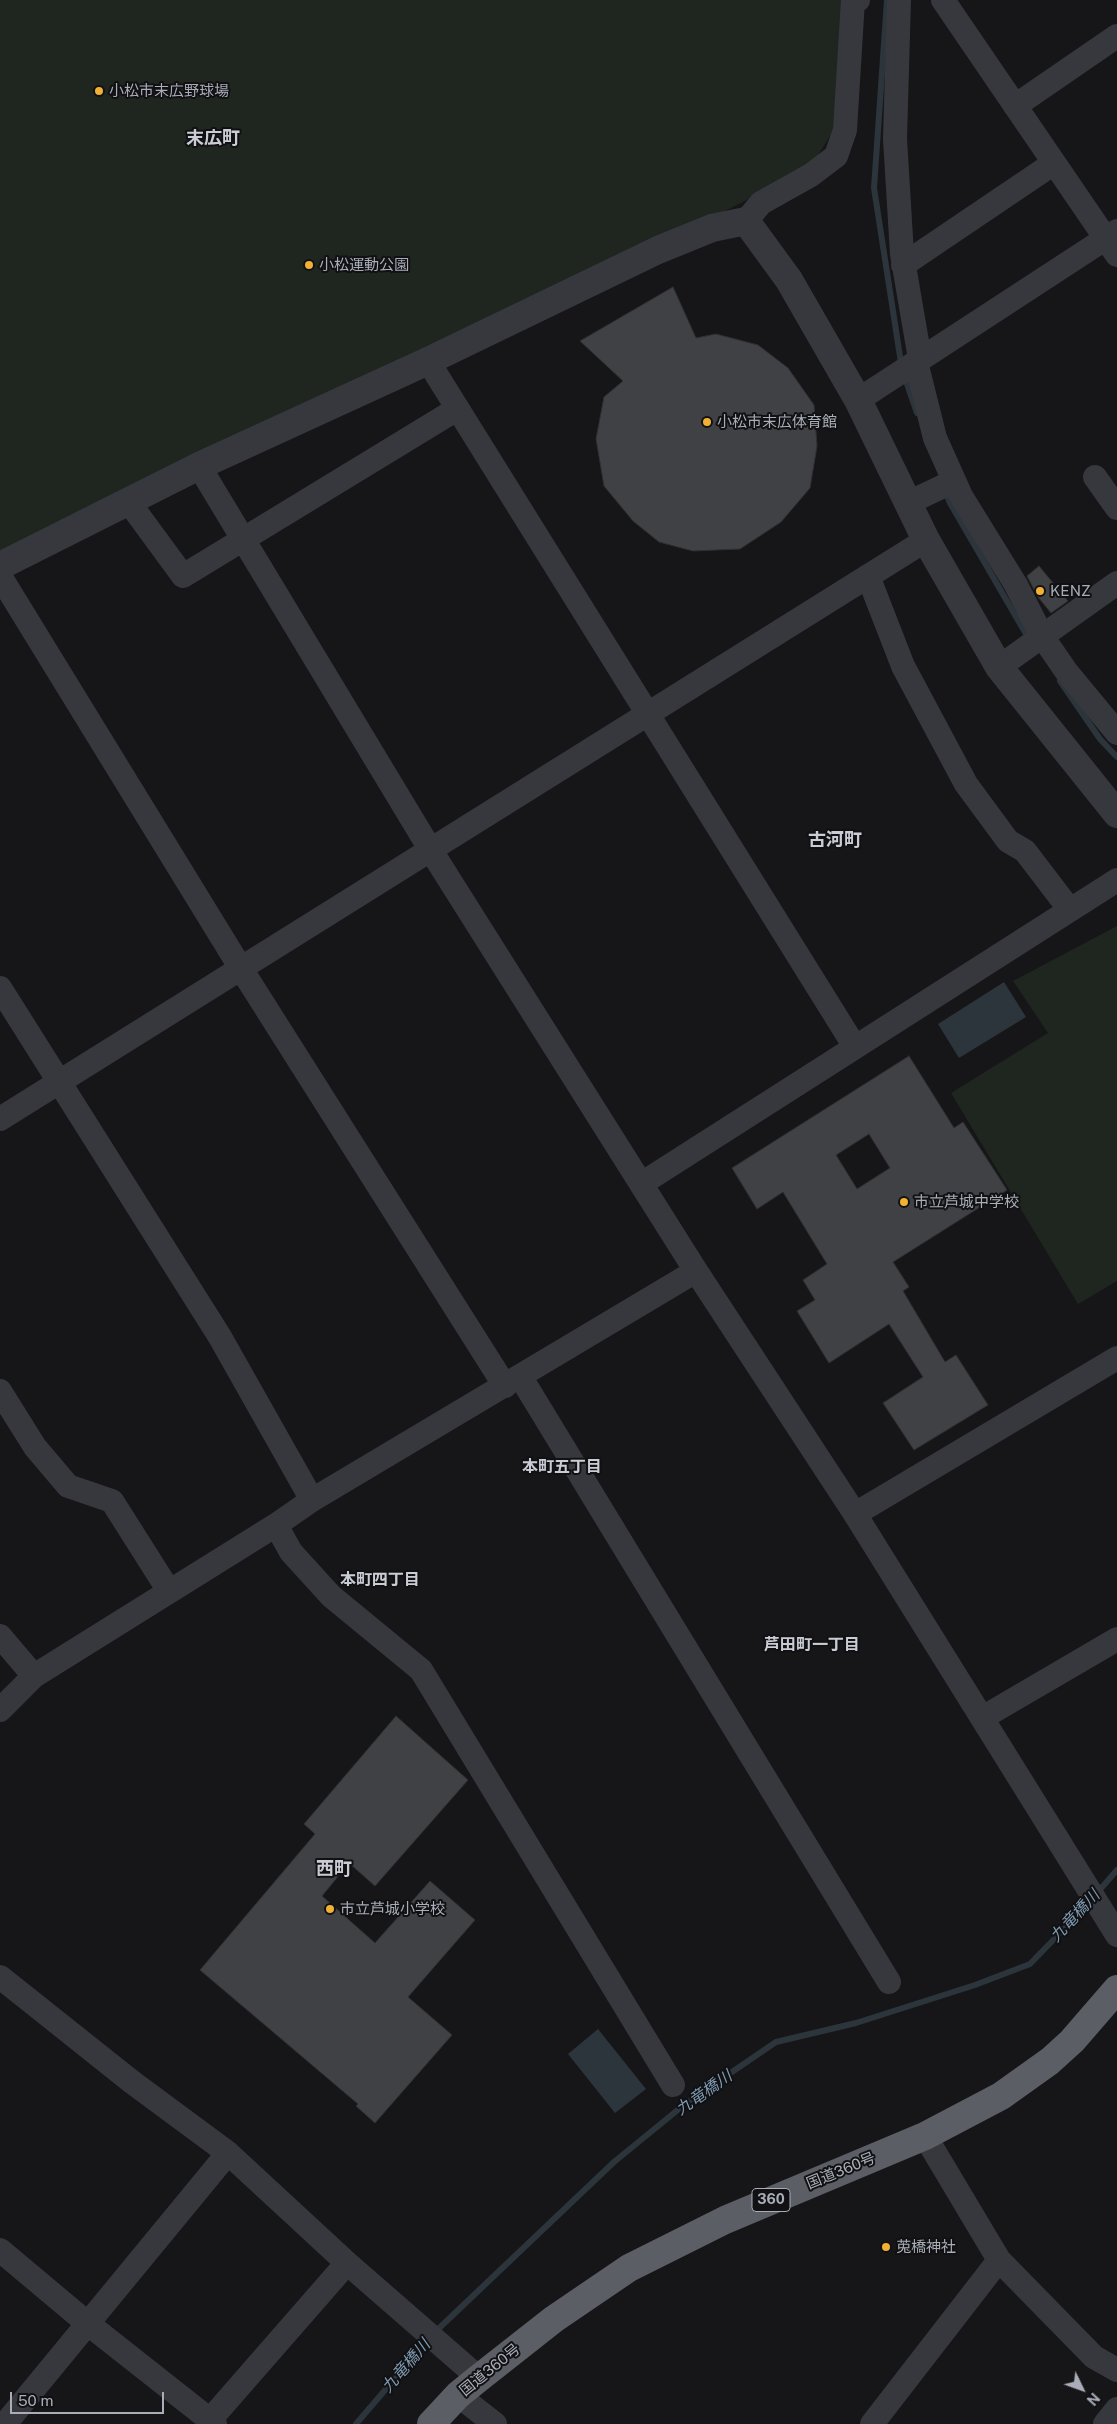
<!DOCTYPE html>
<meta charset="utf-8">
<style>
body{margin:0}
#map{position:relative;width:1117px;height:2424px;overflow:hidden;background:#161618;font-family:"Public Sans",sans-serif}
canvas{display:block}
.north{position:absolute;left:1057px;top:2364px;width:50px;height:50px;-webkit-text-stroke:4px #111113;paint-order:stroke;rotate:132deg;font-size:14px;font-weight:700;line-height:20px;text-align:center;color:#a8adb8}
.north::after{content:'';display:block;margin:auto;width:18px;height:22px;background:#a8adb8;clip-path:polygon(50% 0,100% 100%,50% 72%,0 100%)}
.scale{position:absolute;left:10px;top:2392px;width:154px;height:22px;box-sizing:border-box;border:2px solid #a8adb8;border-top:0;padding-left:6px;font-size:15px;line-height:18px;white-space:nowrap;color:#a8adb8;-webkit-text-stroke:4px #111113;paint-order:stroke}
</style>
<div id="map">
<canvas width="1117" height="2424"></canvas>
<div class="north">N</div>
<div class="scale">50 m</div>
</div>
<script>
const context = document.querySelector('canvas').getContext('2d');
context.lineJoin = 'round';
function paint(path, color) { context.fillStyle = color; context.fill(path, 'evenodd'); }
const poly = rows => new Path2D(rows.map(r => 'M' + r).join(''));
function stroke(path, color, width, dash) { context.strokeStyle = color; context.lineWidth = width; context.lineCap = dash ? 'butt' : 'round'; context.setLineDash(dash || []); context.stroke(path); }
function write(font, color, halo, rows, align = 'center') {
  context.font = font + ' "Public Sans","Noto Sans JP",sans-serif'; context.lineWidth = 4; context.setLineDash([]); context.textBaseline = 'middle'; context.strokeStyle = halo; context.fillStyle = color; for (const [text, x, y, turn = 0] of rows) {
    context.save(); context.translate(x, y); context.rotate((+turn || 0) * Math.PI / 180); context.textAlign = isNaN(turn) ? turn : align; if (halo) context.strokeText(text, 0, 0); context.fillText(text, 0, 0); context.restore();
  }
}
const green = poly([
 [0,0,843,0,835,128,810,168,428,361,0,566],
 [1117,926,1117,1281,1078,1304,951,1093,1048,1033,1013,981]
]);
const water = poly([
 [1004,982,1026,1017,959,1058,938,1024],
 [598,2029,646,2089,615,2113,568,2054]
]);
const stream = poly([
 [887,0,874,188,901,363],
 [906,381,917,413],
 [945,491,950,503,1026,634],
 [1060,681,1100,739,1117,757],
 [1097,1893,1117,1870],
 [435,2332,614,2162,685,2104,776,2042,856,2023,975,1985,1030,1964,1091,1901],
 [356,2424,428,2340]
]);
const building = poly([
 [673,287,696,338,716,334,758,345,788,368,814,405,817,446,810,488,781,522,740,549,693,551,659,542,633,521,604,486,596,439,604,397,623,381,580,341,673,287],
 [1039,566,1068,601,1051,613,1038,597,1027,576,1039,566],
 [909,1056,954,1128,963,1122,1007,1190,893,1262,909,1287,903,1291,945,1362,956,1355,988,1405,914,1450,883,1403,923,1377,889,1324,829,1363,797,1311,815,1300,803,1280,827,1264,783,1192,757,1209,732,1168,909,1056],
 [869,1134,890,1168,857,1189,836,1155,869,1134],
 [396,1716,468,1780,375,1886,349,1863,322,1896,375,1943,430,1881,475,1920,408,1997,452,2035,375,2123,356,2106,358,2104,200,1970,315,1834,304,1824,396,1716]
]);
const minor = poly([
 [899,0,895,139,902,254,920,359],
 [943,0,1117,255],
 [1015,106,1117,36],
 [746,221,761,203,811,175,836,156,845,130,853,0,858,0],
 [903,265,1054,163],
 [428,361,855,1047],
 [916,362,935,438,961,496,1016,585,1042,636,1066,671,1117,733],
 [858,400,1117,231],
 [199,466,430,849,696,1271,855,1514,1117,1935],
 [1095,477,1117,508],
 [128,501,183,576,457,409],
 [908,503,954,481],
 [0,576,240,967,505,1386],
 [868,576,903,666,966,784,1008,841,1025,851,1070,910],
 [999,667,1117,583],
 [0,988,220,1337,312,1500],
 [0,1119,926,540],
 [641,1184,1117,880],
 [520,1376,889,1982],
 [0,1391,35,1447,68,1486,112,1501,169,1591],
 [855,1514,1117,1358],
 [276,1525,291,1552,331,1596,421,1670,673,2085],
 [0,1636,34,1676],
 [0,1710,34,1676,276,1525,312,1500,696,1271],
 [982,1718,1117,1639],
 [0,1977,132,2082,228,2153,347,2263,479,2378],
 [925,2136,999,2260,1094,2357,1117,2370],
 [0,2250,87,2323,215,2424],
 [458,2395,495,2424],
 [210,2420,347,2263],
 [5,2424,228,2153],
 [872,2424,999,2260],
 [1105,2424,1117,2409]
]);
const tertiary = poly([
 [0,566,199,466,428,361,658,250,712,228,746,221,789,280,858,400,926,540,999,667,1117,814]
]);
const trunk = poly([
 [431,2424,458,2395,479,2378,554,2319,629,2268,725,2220,925,2136,1001,2096,1050,2061,1072,2041,1117,1989]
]);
const markers = [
 [99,91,5,"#f2b134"],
 [309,265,5,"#f2b134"],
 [707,422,5,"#f2b134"],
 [1040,591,5,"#f2b134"],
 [904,1202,5,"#f2b134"],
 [330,1909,5,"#f2b134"],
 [886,2247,5,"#f2b134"]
];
const shields = [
 [771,2200,38]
];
const shieldNames = [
 ["360",771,2200]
];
const poiNames = [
 ["小松市末広野球場",109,91],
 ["小松運動公園",319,265],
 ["小松市末広体育館",717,422],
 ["KENZ",1050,591],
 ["市立芦城中学校",914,1202],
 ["市立芦城小学校",340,1909],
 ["莵橋神社",896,2247]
];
const streetNames = [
 ["国道360号",841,2171,-22],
 ["国道360号",490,2370,-39]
];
const neighbourhoodNames = [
 ["本町五丁目",562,1467],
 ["本町四丁目",380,1580],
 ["芦田町一丁目",812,1645]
];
const waterNames = [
 ["九竜橋川",1075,1916,-47],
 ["九竜橋川",704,2093,-35],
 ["九竜橋川",406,2366,-49]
];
const quarterNames = [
 ["末広町",213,138],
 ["古河町",835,840],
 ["西町",334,1869]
];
paint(green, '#1e261f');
paint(water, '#2c353c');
stroke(stream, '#2c353c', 6);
paint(building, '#404145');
stroke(building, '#303034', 1);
stroke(minor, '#37383d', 24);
stroke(tertiary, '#37383d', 28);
stroke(trunk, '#5b5e65', 28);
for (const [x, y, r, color] of markers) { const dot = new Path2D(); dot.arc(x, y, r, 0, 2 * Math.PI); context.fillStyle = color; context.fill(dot); stroke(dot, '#111113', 2); }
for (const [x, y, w] of shields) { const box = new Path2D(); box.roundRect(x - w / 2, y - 11.5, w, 23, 4); context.fillStyle = '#111113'; context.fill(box); stroke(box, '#a8adb8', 1); }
write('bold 14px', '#a8adb8', null, shieldNames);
write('15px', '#a8adb8', '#111113', poiNames, 'left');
write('15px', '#a8adb8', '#111113', streetNames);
write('bold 16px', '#c9ccd4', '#111113', neighbourhoodNames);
write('italic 16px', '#7f9bb3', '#111113', waterNames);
write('bold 18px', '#c9ccd4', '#111113', quarterNames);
</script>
